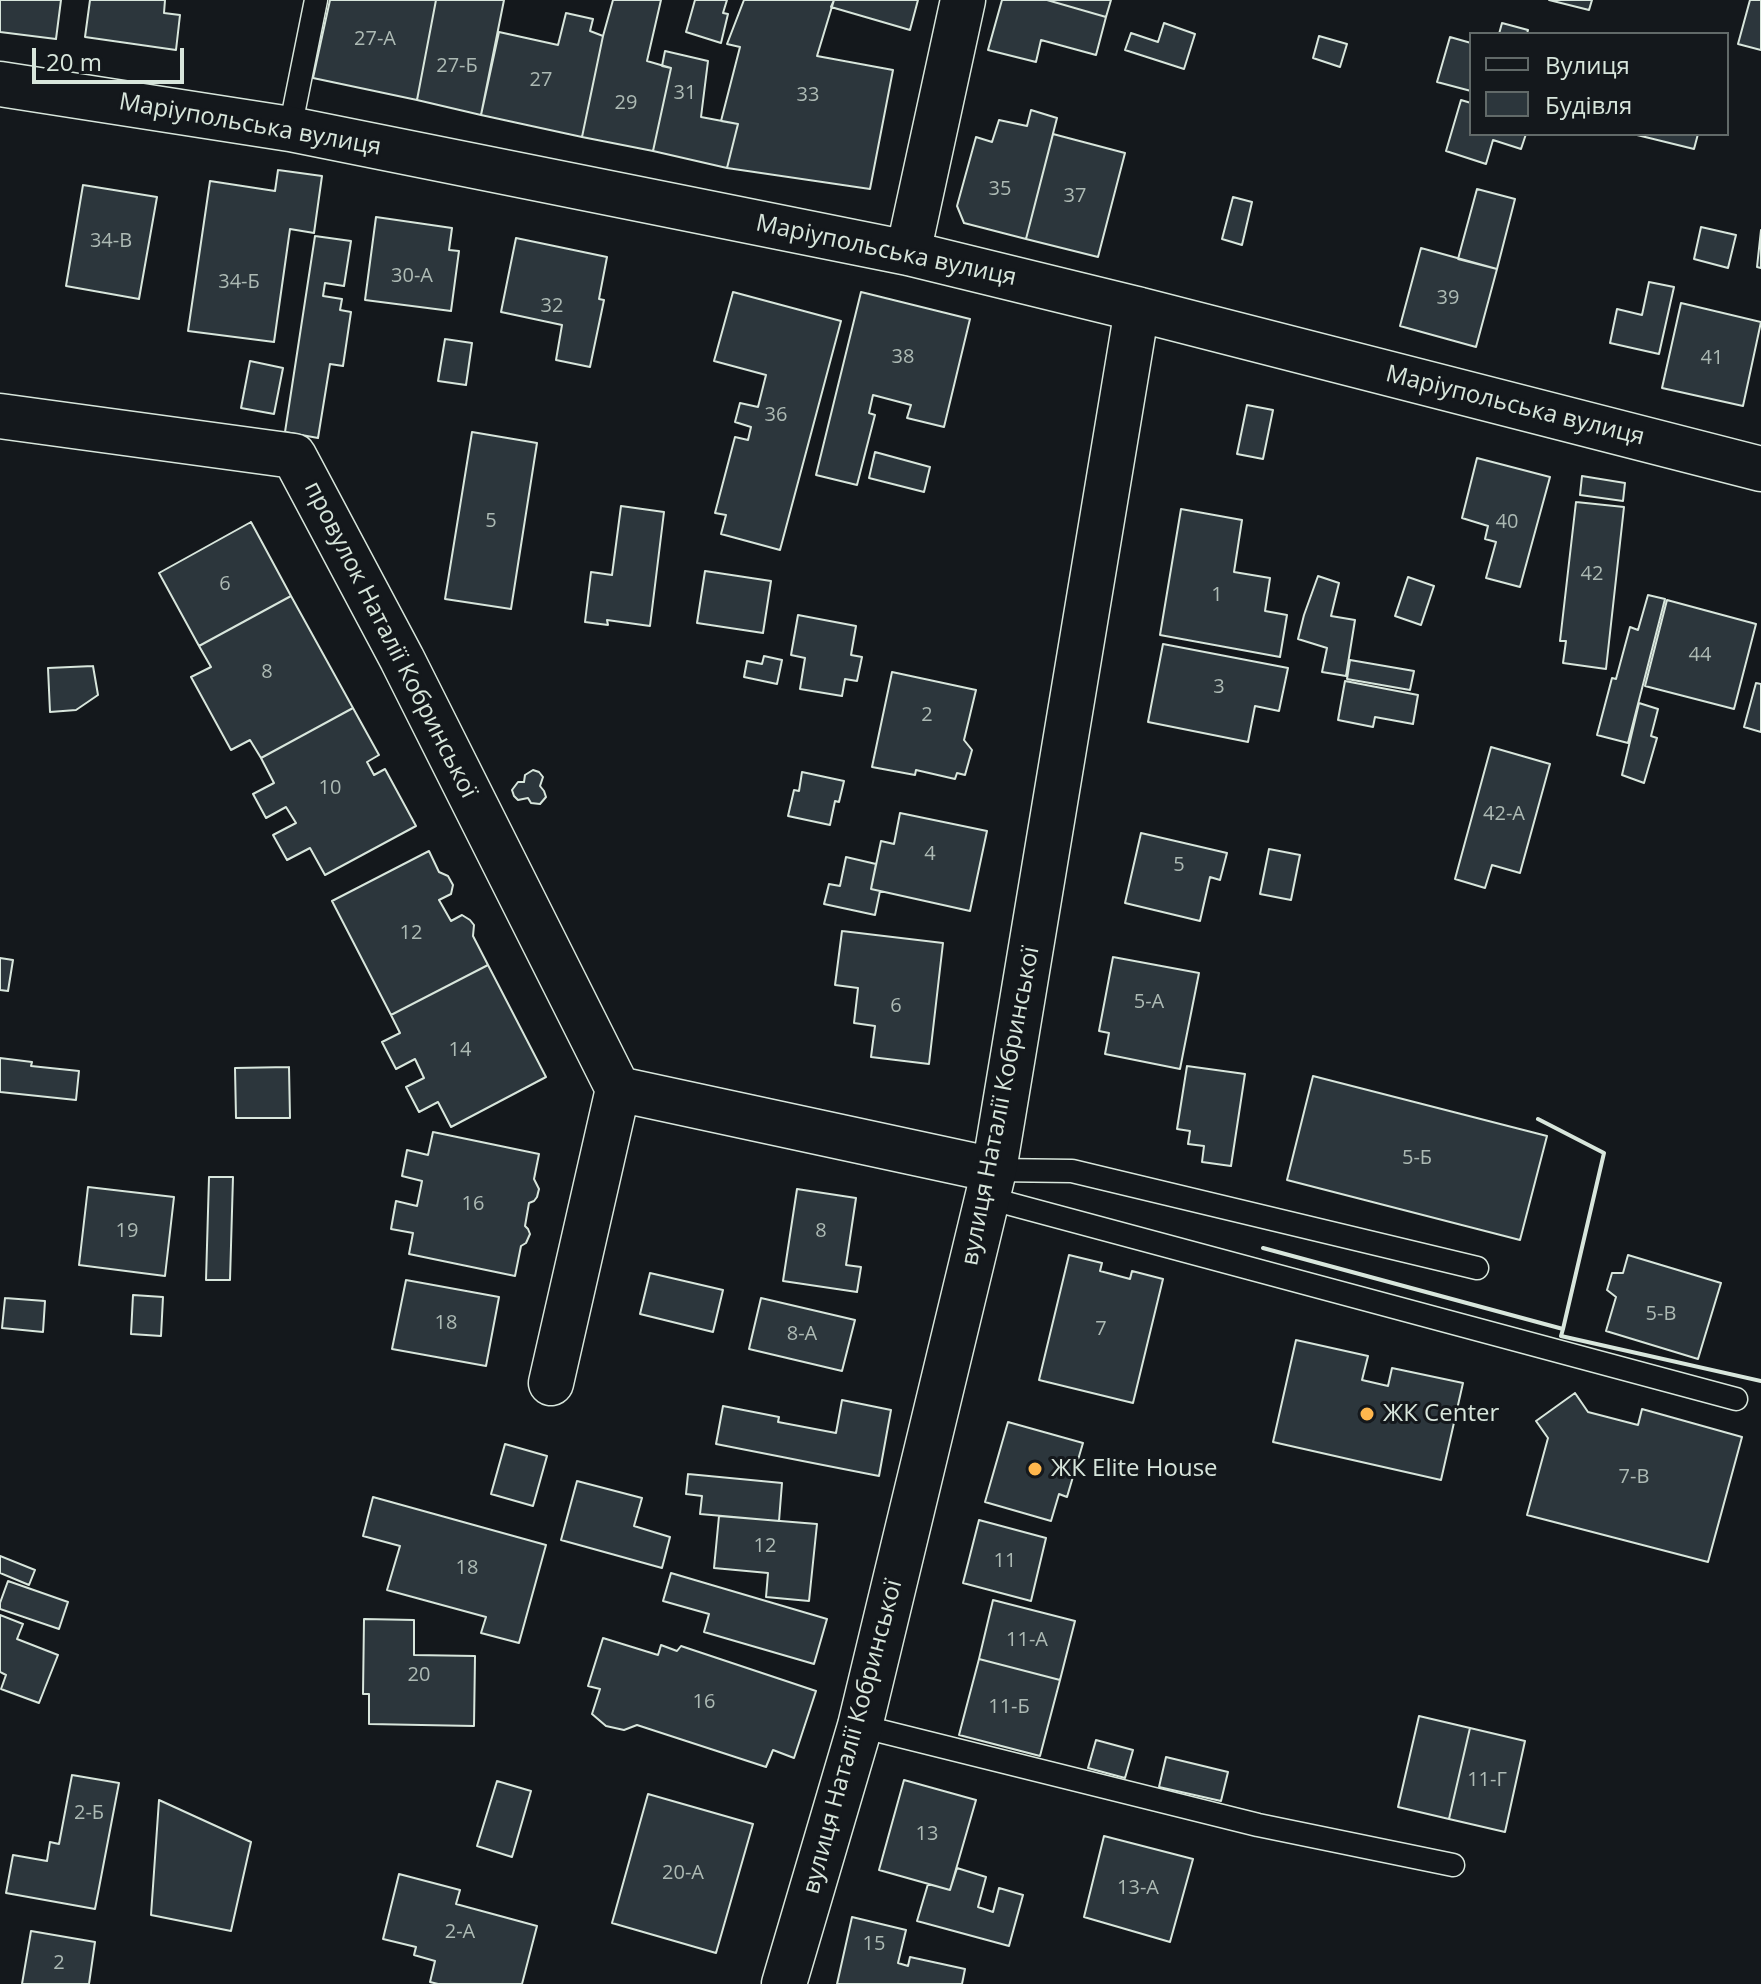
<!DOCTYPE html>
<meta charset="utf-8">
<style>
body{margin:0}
#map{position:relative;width:1761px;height:1984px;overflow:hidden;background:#14181c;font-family:"Open Sans",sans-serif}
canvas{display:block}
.legend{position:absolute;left:1469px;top:32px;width:260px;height:104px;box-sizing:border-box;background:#14181c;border:2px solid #626a69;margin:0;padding:10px 14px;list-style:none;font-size:24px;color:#d8e6dc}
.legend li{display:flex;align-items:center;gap:16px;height:40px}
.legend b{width:40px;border:2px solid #626a69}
.scale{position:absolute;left:32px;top:48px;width:152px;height:36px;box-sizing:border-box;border:4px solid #d8e6dc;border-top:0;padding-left:10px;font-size:24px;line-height:28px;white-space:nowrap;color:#d8e6dc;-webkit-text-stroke:6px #14181c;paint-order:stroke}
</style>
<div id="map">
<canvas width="1761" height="1984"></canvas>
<ul class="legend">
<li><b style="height:10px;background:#14181c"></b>Вулиця</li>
<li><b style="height:22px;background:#2c363c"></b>Будівля</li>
</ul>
<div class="scale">20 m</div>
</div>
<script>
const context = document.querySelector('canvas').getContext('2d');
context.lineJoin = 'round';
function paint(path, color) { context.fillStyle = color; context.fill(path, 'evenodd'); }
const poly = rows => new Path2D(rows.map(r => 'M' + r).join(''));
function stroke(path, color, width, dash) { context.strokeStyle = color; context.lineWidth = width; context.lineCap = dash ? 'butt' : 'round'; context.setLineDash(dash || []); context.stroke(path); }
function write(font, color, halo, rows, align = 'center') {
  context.font = font + ' "Open Sans",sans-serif'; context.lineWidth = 6; context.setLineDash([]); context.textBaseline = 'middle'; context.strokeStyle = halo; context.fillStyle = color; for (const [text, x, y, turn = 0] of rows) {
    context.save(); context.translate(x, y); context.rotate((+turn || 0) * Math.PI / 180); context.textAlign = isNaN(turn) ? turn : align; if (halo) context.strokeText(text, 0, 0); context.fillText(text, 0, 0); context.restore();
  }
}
const building = poly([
 [0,0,61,0,56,39,0,32,0,0],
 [90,0,165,0,164,13,180,15,176,50,85,37,90,0],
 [330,0,436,0,417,100,313,78,330,0],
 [436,0,504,0,481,115,417,100,436,0],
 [613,0,661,0,647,61,671,68,653,151,582,137,603,36,613,0],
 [695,0,727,0,723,13,728,14,721,43,686,32,695,0],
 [744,0,834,0,817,56,893,70,870,189,727,168,738,124,721,121,740,47,727,44,744,0],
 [834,0,918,0,910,30,831,7,834,0],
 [1002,0,1047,0,1106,17,1096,55,1041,40,1036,62,988,50,1002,0],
 [1047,0,1111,0,1106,17,1047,0],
 [1549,0,1592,0,1589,10,1549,0],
 [1750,0,1761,0,1761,50,1738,44,1750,0],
 [566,13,593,19,590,31,603,36,582,137,481,115,499,32,558,45,566,13],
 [1164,23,1195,34,1184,69,1125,50,1131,33,1158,42,1164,23],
 [1502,23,1528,30,1527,34,1499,34,1502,23],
 [1319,36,1347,44,1340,67,1313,58,1319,36],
 [1450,37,1471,43,1471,91,1437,82,1450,37],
 [665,51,708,61,701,117,738,124,727,168,653,151,671,68,662,66,665,51],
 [1461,100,1471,103,1471,134,1526,134,1521,149,1493,140,1486,164,1446,151,1461,100],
 [1031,110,1057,118,1026,239,964,223,957,206,976,137,992,142,999,120,1027,126,1031,110],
 [1053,134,1125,153,1098,257,1026,239,1053,134],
 [1633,134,1698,134,1694,149,1633,134],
 [278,170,322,176,314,233,290,229,274,342,188,331,210,181,275,191,278,170],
 [83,185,157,197,139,299,66,286,83,185],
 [1477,189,1515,199,1497,269,1458,259,1477,189],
 [1233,197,1252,202,1242,245,1222,239,1233,197],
 [376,217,452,228,449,250,459,251,451,311,365,300,376,217],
 [1701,227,1736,235,1728,268,1694,259,1701,227],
 [1761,230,1761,268,1757,267,1761,230],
 [315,236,351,241,344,286,325,283,323,296,342,299,340,310,351,312,343,366,330,364,318,438,285,432,315,236],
 [516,238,607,257,599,299,604,300,590,367,556,360,562,325,501,312,516,238],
 [1421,248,1497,269,1476,347,1400,326,1421,248],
 [1649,282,1674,287,1659,354,1610,343,1617,309,1642,315,1649,282],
 [733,292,841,321,780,550,721,534,726,515,715,513,735,437,748,440,751,427,735,422,740,403,758,407,766,375,714,361,733,292],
 [861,292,970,319,944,427,907,418,911,405,873,395,869,413,875,415,857,485,816,475,861,292],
 [1681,303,1761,322,1743,406,1662,388,1681,303],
 [445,339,472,343,466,385,438,381,445,339],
 [250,361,283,368,274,414,241,408,250,361],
 [1247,405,1273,410,1263,459,1237,454,1247,405],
 [472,432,537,443,511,609,445,599,472,432],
 [875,452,930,467,924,492,869,478,875,452],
 [1477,458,1550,477,1520,587,1486,578,1496,542,1485,539,1488,526,1462,518,1477,458],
 [1582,476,1625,483,1623,501,1580,495,1582,476],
 [1576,502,1624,507,1606,669,1563,663,1566,641,1560,641,1576,502],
 [621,506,664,512,650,626,607,620,608,625,585,622,591,572,612,575,621,506],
 [1181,509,1242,520,1234,572,1270,578,1265,611,1287,615,1280,657,1160,635,1181,509],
 [251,522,291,596,199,646,159,573,251,522],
 [705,571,771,581,763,633,697,623,705,571],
 [1318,576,1339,583,1331,616,1355,620,1346,676,1322,672,1327,648,1298,639,1304,615,1318,576],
 [1408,577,1434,586,1421,625,1395,616,1408,577],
 [1648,595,1665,599,1628,743,1597,735,1612,678,1616,679,1630,627,1638,630,1648,595],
 [291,596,353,708,261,758,250,740,231,750,191,677,211,667,199,646,291,596],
 [1667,600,1756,624,1734,709,1645,686,1667,600],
 [798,615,856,626,851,655,862,657,857,681,845,679,842,696,800,689,805,658,791,655,798,615],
 [1163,644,1288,668,1279,711,1255,706,1248,742,1148,722,1163,644],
 [764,656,782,660,777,684,744,677,747,661,762,664,764,656],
 [1350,660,1414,671,1410,690,1347,679,1350,660],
 [93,666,98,695,76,710,50,712,48,668,93,666],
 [892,672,976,690,964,740,972,750,965,775,957,773,955,779,916,770,915,775,872,767,892,672],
 [1345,681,1418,695,1413,724,1375,717,1373,727,1338,720,1345,681],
 [1756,683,1761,684,1761,732,1744,727,1756,683],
 [1639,703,1658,709,1651,736,1657,738,1644,783,1622,775,1639,703],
 [353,708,379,755,367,762,374,775,385,769,416,826,325,875,310,848,287,860,273,835,296,823,286,807,266,818,253,794,274,783,261,758,353,708],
 [1491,747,1550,764,1520,873,1492,865,1485,888,1455,879,1491,747],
 [533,770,539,772,543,777,540,786,544,791,546,797,540,804,531,803,528,798,518,800,514,796,512,790,518,782,524,782,525,775,533,770],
 [802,772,844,781,839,802,835,801,830,825,788,816,794,790,799,791,802,772],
 [900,813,987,831,970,911,871,889,881,841,894,844,900,813],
 [1141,833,1227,853,1220,880,1210,877,1200,921,1125,903,1141,833],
 [1269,849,1300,855,1291,900,1260,894,1269,849],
 [429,851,439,872,448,876,453,885,451,894,439,900,451,921,462,915,470,920,474,925,473,936,488,965,391,1015,332,901,429,851],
 [846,857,876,864,871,889,880,891,875,915,824,904,829,884,840,886,846,857],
 [842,931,943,943,929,1064,871,1057,875,1026,854,1023,858,988,835,985,842,931],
 [1113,957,1199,973,1180,1069,1105,1054,1109,1033,1099,1031,1113,957],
 [0,958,13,960,8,991,0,990,0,958],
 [488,965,546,1077,451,1127,438,1102,419,1112,406,1087,424,1078,415,1059,396,1069,382,1042,400,1033,391,1015,488,965],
 [0,1058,32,1062,31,1066,79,1071,76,1100,0,1092,0,1058],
 [1187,1066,1245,1074,1231,1166,1202,1162,1204,1146,1188,1144,1190,1131,1177,1129,1187,1066],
 [289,1067,290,1118,236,1118,235,1068,289,1067],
 [1313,1076,1547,1136,1520,1240,1287,1180,1313,1076],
 [433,1132,539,1154,534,1179,539,1189,537,1197,534,1201,529,1203,525,1226,528,1229,530,1234,526,1243,521,1246,515,1276,409,1254,413,1233,391,1229,396,1201,417,1206,422,1181,402,1176,407,1150,428,1155,433,1132],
 [209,1177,233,1177,230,1280,206,1280,209,1177],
 [88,1187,174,1197,165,1276,79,1265,88,1187],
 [797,1189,856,1198,846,1265,861,1267,857,1292,783,1281,797,1189],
 [1069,1255,1102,1263,1100,1271,1130,1279,1132,1271,1163,1279,1133,1403,1039,1380,1069,1255],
 [1628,1255,1721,1283,1698,1359,1606,1331,1616,1297,1607,1290,1612,1273,1623,1273,1628,1255],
 [650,1273,723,1290,713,1332,640,1314,650,1273],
 [406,1280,499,1297,486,1366,392,1349,406,1280],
 [133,1295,163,1297,161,1336,131,1334,133,1295],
 [5,1298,45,1301,43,1332,2,1328,5,1298],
 [761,1298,855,1320,842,1371,749,1349,761,1298],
 [1296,1340,1368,1356,1362,1380,1388,1386,1392,1368,1463,1383,1441,1480,1273,1442,1296,1340],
 [1575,1393,1588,1412,1638,1425,1642,1409,1742,1437,1708,1562,1527,1515,1548,1438,1536,1421,1575,1393],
 [842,1400,891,1410,879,1476,716,1444,723,1406,779,1417,778,1422,836,1433,842,1400],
 [1008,1422,1083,1443,1067,1497,1059,1494,1051,1521,985,1502,1008,1422],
 [505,1444,547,1456,533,1506,491,1494,505,1444],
 [688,1474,782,1483,779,1521,700,1514,702,1496,686,1494,688,1474],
 [577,1481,642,1498,634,1526,670,1537,662,1568,561,1540,577,1481],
 [373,1497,546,1545,519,1643,481,1633,486,1617,387,1590,400,1546,363,1536,373,1497],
 [719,1516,817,1524,809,1601,766,1597,768,1573,714,1568,719,1516],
 [979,1520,1046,1538,1031,1601,963,1583,979,1520],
 [0,1556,35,1570,29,1585,0,1573,0,1556],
 [671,1573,827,1619,814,1664,704,1632,709,1614,663,1601,671,1573],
 [8,1581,68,1602,59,1629,0,1609,0,1603,8,1581],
 [993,1600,1075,1621,1060,1680,979,1659,993,1600],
 [0,1615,23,1624,17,1639,58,1655,39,1703,1,1689,6,1675,0,1672,0,1615],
 [364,1619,414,1620,414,1655,475,1656,474,1726,369,1724,369,1694,363,1694,364,1619],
 [603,1638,658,1655,661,1645,677,1651,681,1646,816,1691,794,1758,773,1750,766,1767,637,1725,624,1730,606,1726,592,1714,600,1689,588,1686,603,1638],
 [979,1659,1060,1680,1040,1756,959,1735,979,1659],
 [1419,1716,1470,1728,1449,1819,1398,1807,1419,1716],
 [1470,1728,1525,1741,1505,1832,1449,1819,1470,1728],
 [1096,1740,1133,1750,1125,1778,1088,1768,1096,1740],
 [1166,1757,1228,1772,1221,1801,1159,1787,1166,1757],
 [72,1775,119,1783,95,1909,6,1893,13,1855,47,1861,50,1842,59,1844,72,1775],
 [904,1780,976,1800,950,1890,879,1870,904,1780],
 [497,1781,531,1791,512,1857,477,1846,497,1781],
 [648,1794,753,1824,716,1953,612,1923,648,1794],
 [159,1800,251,1842,231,1931,151,1915,159,1800],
 [1104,1836,1193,1859,1170,1942,1084,1917,1104,1836],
 [957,1868,986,1877,978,1907,993,1912,999,1888,1023,1895,1009,1946,917,1921,928,1884,950,1890,957,1868],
 [399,1874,460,1890,456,1904,537,1926,522,1984,438,1984,430,1982,435,1961,414,1955,416,1947,383,1939,399,1874],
 [852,1917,906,1930,898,1963,908,1966,910,1957,965,1969,962,1984,837,1984,852,1917],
 [31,1931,95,1942,89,1984,22,1984,31,1931]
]);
const service = poly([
 [290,129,316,0],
 [994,1170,1072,1171,1477,1268],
 [988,1198,1736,1399],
 [860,1726,1258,1825,1453,1865]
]);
const minor = poly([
 [0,84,290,129,908,253,1137,309,1761,469],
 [908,253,963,0],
 [0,416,294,456,402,659,618,1089,551,1383],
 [618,1089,994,1170],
 [784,1984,860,1726,994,1170,1137,309]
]);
const wall = poly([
 [1538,1119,1604,1153,1563,1329],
 [1263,1248,1563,1329,1561,1336,1761,1381]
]);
const markers = [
 [1367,1414,8,"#ffb74d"],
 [1035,1469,8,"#ffb74d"]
];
const numberNames = [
 ["27-А",375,39],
 ["27-Б",457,66],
 ["27",541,80],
 ["31",685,93],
 ["33",808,95],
 ["29",626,103],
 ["35",1000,189],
 ["37",1075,196],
 ["34-В",111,241],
 ["30-А",412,276],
 ["34-Б",239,282],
 ["39",1448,298],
 ["32",552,306],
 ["38",903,357],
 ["41",1712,358],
 ["36",776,415],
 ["5",491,521],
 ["40",1507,522],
 ["42",1592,574],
 ["6",225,584],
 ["1",1217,595],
 ["44",1700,655],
 ["8",267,672],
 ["3",1219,687],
 ["2",927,715],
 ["10",330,788],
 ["42-А",1504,814],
 ["4",930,854],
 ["5",1179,865],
 ["12",411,933],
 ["5-А",1149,1002],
 ["6",896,1006],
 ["14",460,1050],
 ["5-Б",1417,1158],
 ["16",473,1204],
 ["19",127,1231],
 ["8",821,1231],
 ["5-В",1661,1314],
 ["18",446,1323],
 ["7",1101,1329],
 ["8-А",802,1334],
 ["7-В",1634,1477],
 ["12",765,1546],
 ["11",1005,1561],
 ["18",467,1568],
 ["11-А",1027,1640],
 ["20",419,1675],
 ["16",704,1702],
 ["11-Б",1009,1707],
 ["11-Г",1487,1780],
 ["2-Б",89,1813],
 ["13",927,1834],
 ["20-А",683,1873],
 ["13-А",1138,1888],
 ["2-А",460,1932],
 ["15",874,1944],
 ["2",59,1963]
];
const streetNames = [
 ["Маріупольська вулиця",250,125,10],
 ["Маріупольська вулиця",886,251,12],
 ["Маріупольська вулиця",1515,406,14],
 ["провулок Наталії Кобринської",390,640,63],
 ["вулиця Наталії Кобринської",1001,1106,-79],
 ["вулиця Наталії Кобринської",853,1737,-75]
];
const poiNames = [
 ["ЖК Center",1383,1414],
 ["ЖК Elite House",1051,1469]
];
paint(building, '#2c363c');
stroke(building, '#d8e6dc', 2);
stroke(service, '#d8e6dc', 25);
stroke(minor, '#d8e6dc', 47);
stroke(service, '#14181c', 22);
stroke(minor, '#14181c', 44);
stroke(wall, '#d8e6dc', 4);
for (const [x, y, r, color] of markers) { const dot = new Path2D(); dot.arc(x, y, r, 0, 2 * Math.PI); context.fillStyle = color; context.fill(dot); stroke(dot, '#14181c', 3); }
write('20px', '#adbab4', null, numberNames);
write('24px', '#d8e6dc', '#14181c', streetNames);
write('24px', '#d8e6dc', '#14181c', poiNames, 'left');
</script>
